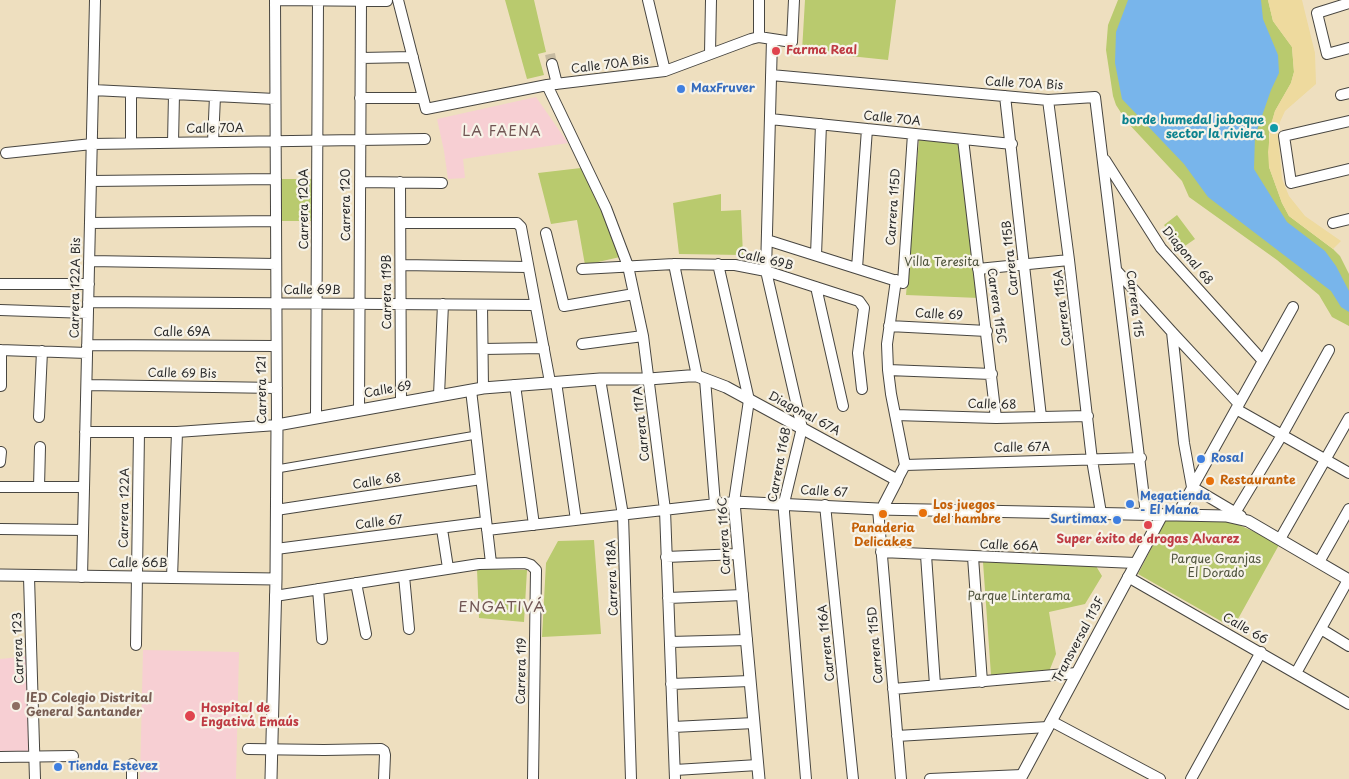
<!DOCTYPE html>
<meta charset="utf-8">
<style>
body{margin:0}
canvas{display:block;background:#eedfbf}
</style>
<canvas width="1349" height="779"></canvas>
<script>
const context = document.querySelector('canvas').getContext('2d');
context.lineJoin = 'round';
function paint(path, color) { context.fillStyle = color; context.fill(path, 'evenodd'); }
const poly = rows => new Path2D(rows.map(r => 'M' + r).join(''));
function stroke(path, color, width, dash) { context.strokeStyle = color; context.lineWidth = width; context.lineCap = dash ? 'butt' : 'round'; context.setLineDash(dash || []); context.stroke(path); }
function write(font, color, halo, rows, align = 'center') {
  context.font = font + ' "Playpen Sans",sans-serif'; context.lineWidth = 4.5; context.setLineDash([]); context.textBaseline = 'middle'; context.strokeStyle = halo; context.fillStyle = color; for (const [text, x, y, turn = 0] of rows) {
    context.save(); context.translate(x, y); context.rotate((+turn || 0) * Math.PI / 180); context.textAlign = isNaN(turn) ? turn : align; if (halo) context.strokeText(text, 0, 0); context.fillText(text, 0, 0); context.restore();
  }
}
const built = poly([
 [536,97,568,143,463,159,465,178,448,179,444,151,437,119],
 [143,650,239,652,236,779,140,779],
 [30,656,33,752,0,752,0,659]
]);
const green = poly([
 [505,0,534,0,546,52,538,54,544,75,527,79],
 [805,0,896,0,888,60,802,51],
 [1118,0,1268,0,1273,21,1292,47,1294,72,1291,83,1275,111,1269,134,1269,167,1282,203,1289,216,1333,249,1340,256,1349,274,1349,326,1332,317,1319,295,1277,260,1189,197,1182,181,1127,122,1116,105,1113,96,1106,50,1108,25],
 [919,140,961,144,979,298,906,295],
 [581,168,603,215,620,257,585,265,577,220,551,224,538,173],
 [276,179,318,179,317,221,276,221],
 [721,194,721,211,741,210,743,255,679,254,673,203],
 [1177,215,1195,239,1182,248,1164,225],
 [1167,518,1189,521,1232,522,1280,543,1233,628,1138,574],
 [594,540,601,634,542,637,546,563,558,541],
 [983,562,1096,566,1102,576,1085,604,1049,612,1056,654,1048,674,991,675],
 [477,569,527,570,524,622,479,618]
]);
const sand = poly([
 [1268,0,1302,0,1315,53,1316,84,1285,111,1280,122,1278,133,1282,179,1289,196,1305,216,1341,241,1333,249,1289,216,1282,203,1269,167,1268,152,1271,124,1275,111,1291,83,1294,72,1292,47,1273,21]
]);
const water = poly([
 [1128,0,1261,0,1263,19,1278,55,1279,73,1271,90,1255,136,1254,169,1287,222,1325,251,1336,266,1349,291,1349,312,1341,307,1331,291,1208,197,1184,164,1122,99,1115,63,1116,32]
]);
const minorTunnel = poly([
 [550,54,552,64]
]);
const pedestrian = poly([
 [277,469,476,435]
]);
const minor = poly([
 [398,0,426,109,547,85,665,71,751,39,759,37,792,42,794,0],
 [648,0,665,71],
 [1349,3,1317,13,1327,54,1349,48],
 [759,37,759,0],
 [772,39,766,271,802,428,784,503,784,512,806,779],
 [710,53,711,0],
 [361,58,413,57],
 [552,64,557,84],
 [771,75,1048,100,1095,97,1146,514],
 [547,85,606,208,628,266,643,336,665,510,675,779],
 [93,90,275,99],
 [131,92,131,143],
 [1341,95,1349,93],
 [1005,96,1041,417],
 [360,98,423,98],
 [1048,100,1069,260,1092,460,1101,513],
 [770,119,1012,144],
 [1349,121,1284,136,1291,183,1349,169],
 [963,139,996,418],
 [213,142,215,96],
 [173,143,174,94],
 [6,153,92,144,425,139],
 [1105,160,1161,248,1263,361],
 [91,181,276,179],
 [360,182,442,183],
 [400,182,401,402],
 [90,223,276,221],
 [401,223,517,223,521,227,550,382],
 [1333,223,1349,219],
 [546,233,564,306,634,294],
 [767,240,903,283,913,134],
 [816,255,821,124],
 [89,261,276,264],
 [674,264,697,376],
 [401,265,527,267],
 [857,268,867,129],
 [582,269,674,264,735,265,766,271,859,301,864,308,858,353,862,389],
 [978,269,1069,260],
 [1117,271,1172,332,1239,404],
 [896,280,887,344,888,370,891,394,905,465,897,480],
 [0,284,89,284],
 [816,287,843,406],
 [88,302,535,305],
 [482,305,483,388],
 [0,310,88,313],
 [889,326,987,331],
 [1172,332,1184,443,1192,487],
 [582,344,643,336],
 [87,345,276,346],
 [483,349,544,348],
 [0,350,87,353],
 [888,370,992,374],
 [600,379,623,515,631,779],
 [705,379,715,504],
 [556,382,576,520],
 [87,385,277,388],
 [515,385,534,525],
 [1,386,1,350],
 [471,390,491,563],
 [439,395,443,304],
 [1236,409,1349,473],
 [359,410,361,1],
 [895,415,996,418,1088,416],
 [39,417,42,351],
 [316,417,318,0],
 [85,432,177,432,277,425,275,0,387,1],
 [0,462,1,452],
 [905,465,1141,458],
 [0,487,84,487],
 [39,487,40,447],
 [1192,487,1241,516],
 [825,505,853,779],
 [878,509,901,779],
 [276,510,481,479],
 [1235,513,1282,435,1329,350],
 [1177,515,1293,307],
 [0,529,83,530],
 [442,529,448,568],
 [487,530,734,502,749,400,718,264],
 [1280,539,1349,418],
 [276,549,486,522],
 [881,552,1135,563],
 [926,555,935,685],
 [666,557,739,554],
 [973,557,982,682],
 [1319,562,1349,509],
 [404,576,409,629],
 [29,577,35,779],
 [82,577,95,0],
 [1128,577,1349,704],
 [172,578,177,432],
 [356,583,366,634],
 [318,589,322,639],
 [275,596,479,564,525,563,531,565,536,570,533,779],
 [668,598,743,595],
 [1321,629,1349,646],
 [670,642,747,640],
 [136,645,139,432],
 [1296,673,1348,580],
 [671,684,750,681],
 [893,689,1077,673],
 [1051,721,1160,779],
 [673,727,754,723],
 [897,736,1048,727],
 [248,749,324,750,381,749,384,751,385,755,384,779],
 [0,757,73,756],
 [675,770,758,765],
 [132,779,132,764],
 [930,779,1022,775],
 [1191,779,1261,652]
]);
const tertiary = poly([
 [0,575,276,579],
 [271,779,276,579,277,425,483,388,600,379,649,379,688,376,697,376,726,387,897,480,882,509],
 [759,779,734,502,878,509,1226,516,1248,521,1349,580],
 [1020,779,1162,515]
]);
const markers = [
 [776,51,5,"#e0444e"],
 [681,89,5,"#3f7fe0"],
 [1274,128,5,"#0f9aa8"],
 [1201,459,5,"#3f7fe0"],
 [1210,481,5,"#e8710a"],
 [1130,504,5,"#3f7fe0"],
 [923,513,5,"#e8710a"],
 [883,514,5,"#e8710a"],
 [1117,520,5,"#3f7fe0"],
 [1148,525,5,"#e0444e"],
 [16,706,5,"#8d6e63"],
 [190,716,6,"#e0444e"],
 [58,767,5,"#3f7fe0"]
];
const healthNames = [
 ["Farma Real",786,51],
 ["Super éxito de drogas Alvarez",1148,540,"center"],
 ["Hospital de",201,709],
 ["Engativá Emaús",201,723]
];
const streetNames = [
 ["Calle 70A Bis",610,65,-7],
 ["Calle 70A Bis",1024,84,3],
 ["Calle 70A",892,119,6],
 ["Calle 70A",215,129,-1],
 ["Carrera 120",347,205,-90],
 ["Carrera 115D",894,207,-86],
 ["Carrera 120A",305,209,-90],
 ["Diagonal 68",1187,256,50],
 ["Carrera 115B",1011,258,-96],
 ["Calle 69B",765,260,13],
 ["Carrera 122A Bis",76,288,-89],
 ["Calle 69B",312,291],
 ["Carrera 119B",388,292,-90],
 ["Carrera 115",1134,304,83],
 ["Carrera 115C",996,306,82],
 ["Carrera 115A",1063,308,-97],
 ["Calle 69",939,315,3],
 ["Calle 69A",182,333],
 ["Calle 69 Bis",182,374,1],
 ["Carrera 121",263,390,-90],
 ["Calle 69",388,390,-10],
 ["Calle 68",992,405,1],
 ["Diagonal 67A",804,414,28],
 ["Carrera 117A",642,424,-96],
 ["Calle 67A",1022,448,-1],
 ["Carrera 116B",780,465,-79],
 ["Calle 68",377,482,-9],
 ["Calle 67",824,492,3],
 ["Carrera 122A",125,508,-89],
 ["Calle 67",379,523,-7],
 ["Carrera 116C",725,536,-93],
 ["Calle 66A",1009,546,2],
 ["Calle 66B",138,564],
 ["Carrera 118A",613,578,-92],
 ["Calle 66",1245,629,30],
 ["Transversal 113F",1079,640,-62],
 ["Carrera 116A",827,643,-96],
 ["Carrera 115D",876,645,-95],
 ["Carrera 123",19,648,-92],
 ["Carrera 119",522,671,-89]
];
const shopNames = [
 ["MaxFruver",691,89],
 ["Rosal",1211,459],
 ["Megatienda",1140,497],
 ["- El Mana",1140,511],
 ["Surtimax",1107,520,"right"],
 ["Tienda Estevez",68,767]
];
const cultureNames = [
 ["borde humedal jaboque",1264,121],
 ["sector la riviera",1264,135]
];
const parkNames = [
 ["Villa Teresita",942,263],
 ["Parque Granjas",1216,560],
 ["El Dorado",1216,574],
 ["Parque Linterama",1019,597]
];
const foodNames = [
 ["Restaurante",1220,481],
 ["Los juegos",933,506],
 ["del hambre",933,520],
 ["Panaderia",883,529,"center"],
 ["Delicakes",883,543,"center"]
];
const educationNames = [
 ["IED Colegio Distrital",26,699],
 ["General Santander",26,713]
];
const neighbourhoodNames = [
 ["LA FAENA",502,132]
];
const quarterNames = [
 ["ENGATIVÁ",502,608]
];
paint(built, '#f7cfd3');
paint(green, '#b9ca6e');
paint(sand, '#eeda9e');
paint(water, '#78b5eb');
stroke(minorTunnel, '#c7bba1', 10, [10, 5]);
stroke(pedestrian, '#484641', 9);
stroke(minor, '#484641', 12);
stroke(tertiary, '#484641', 13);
stroke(pedestrian, '#fff', 7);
stroke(minor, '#fff', 10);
stroke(tertiary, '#fff', 11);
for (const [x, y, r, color] of markers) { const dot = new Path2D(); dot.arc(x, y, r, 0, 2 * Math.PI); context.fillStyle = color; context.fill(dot); stroke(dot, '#f7f3e8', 2); }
write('bold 12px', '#be3a42', '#f7f3e8', healthNames, 'left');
write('12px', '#2b2b2b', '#f7f3e8', streetNames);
write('bold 12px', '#366cbe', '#f7f3e8', shopNames, 'left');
write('bold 12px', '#0d838f', '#f7f3e8', cultureNames, 'right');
write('12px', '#4e533c', '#f7f3e8', parkNames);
write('bold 12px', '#c56008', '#f7f3e8', foodNames, 'left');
write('bold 12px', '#785e54', '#f7f3e8', educationNames, 'left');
context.letterSpacing = '1px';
write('14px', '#715654', '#f7f3e8', neighbourhoodNames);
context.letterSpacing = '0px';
context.letterSpacing = '1px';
write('15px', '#715654', '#f7f3e8', quarterNames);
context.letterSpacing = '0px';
</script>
